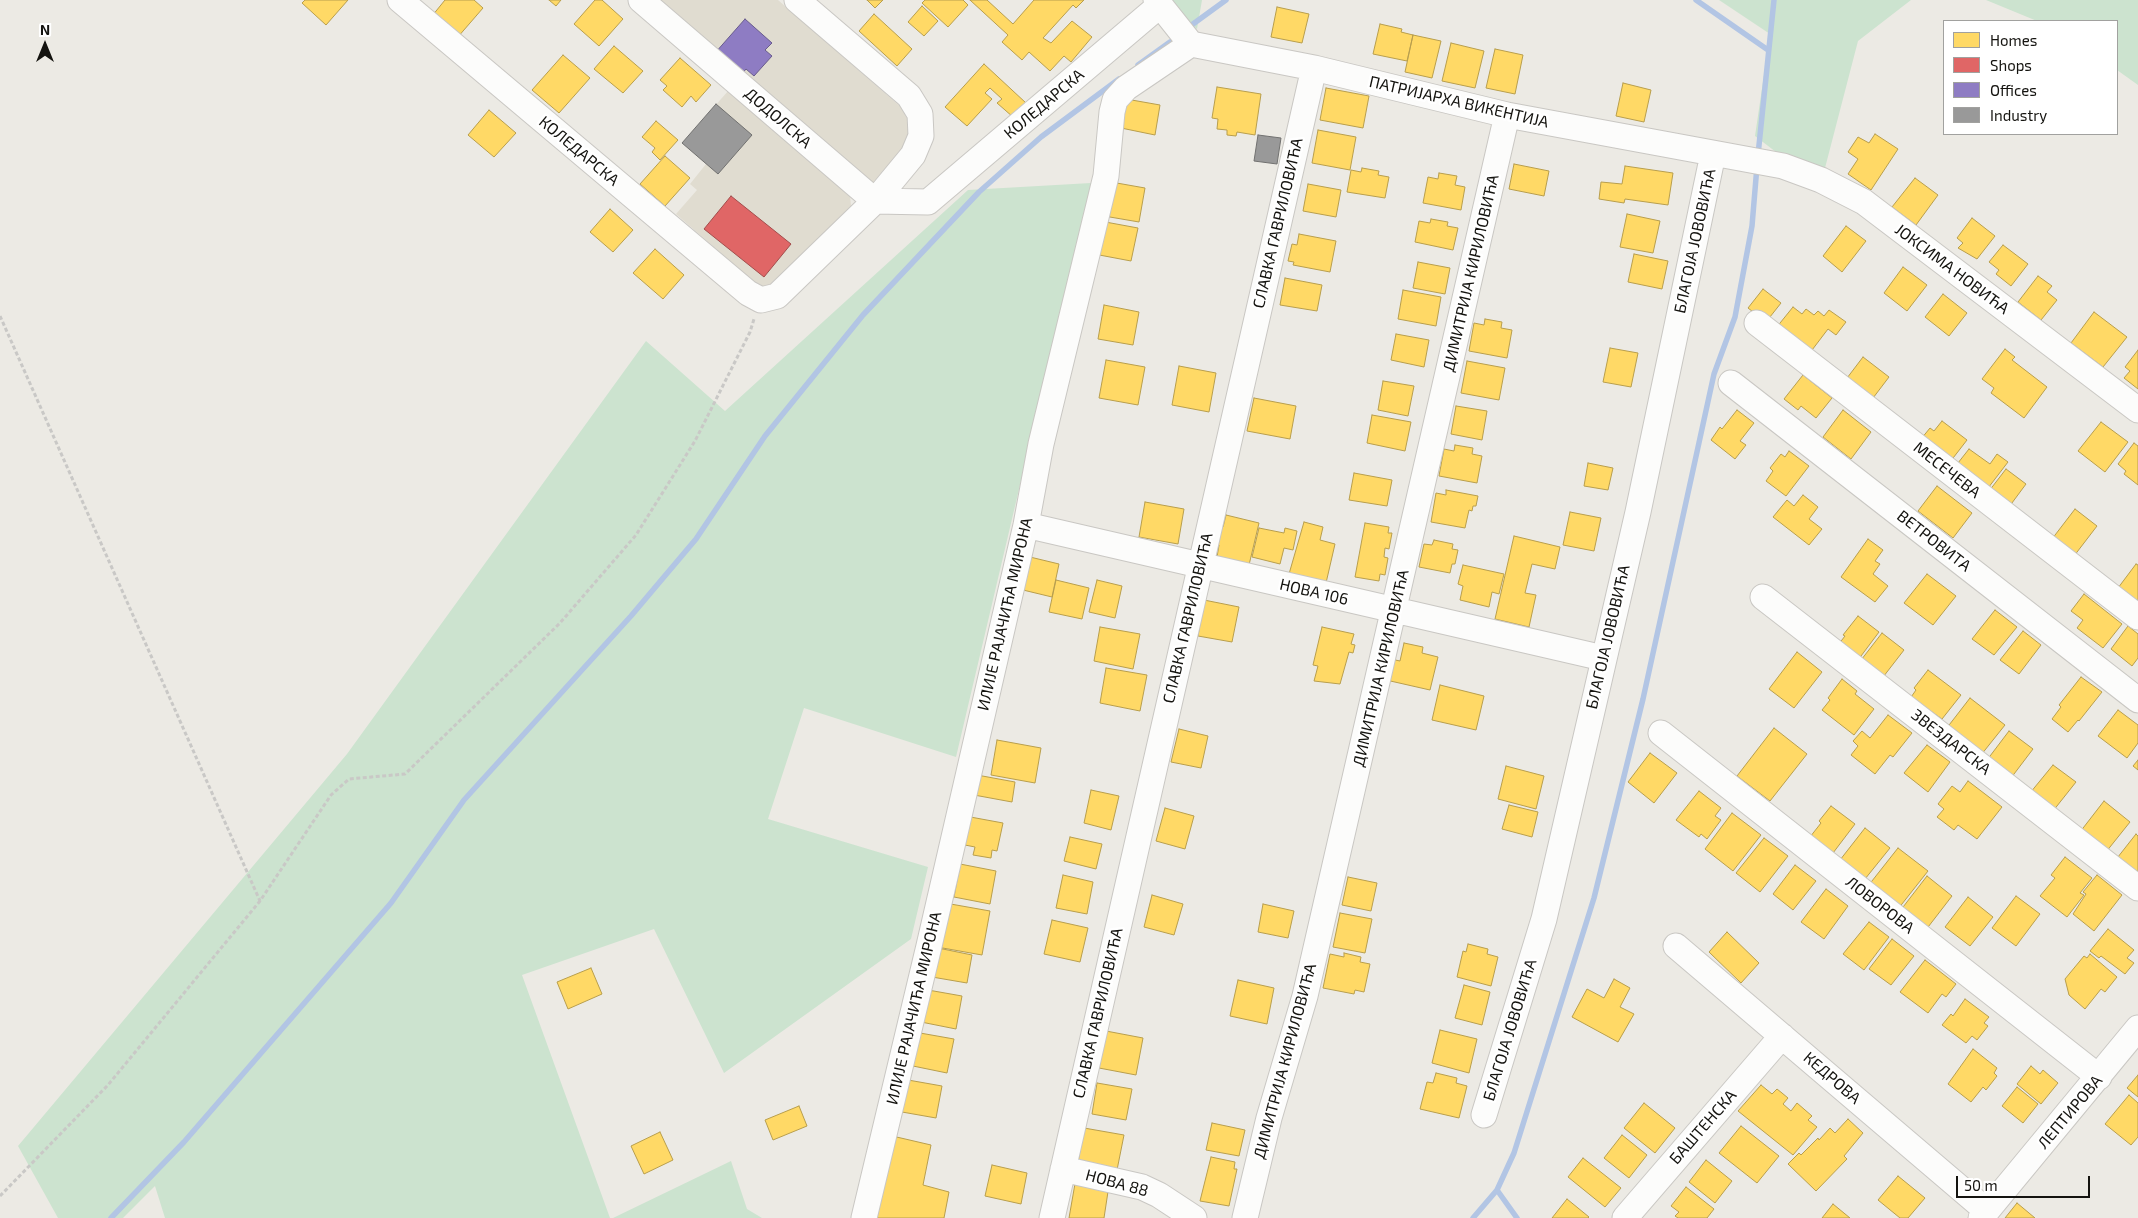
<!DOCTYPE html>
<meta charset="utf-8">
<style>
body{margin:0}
#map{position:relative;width:2138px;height:1218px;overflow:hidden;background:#eceae4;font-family:"Exo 2",sans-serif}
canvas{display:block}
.legend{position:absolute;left:1943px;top:20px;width:175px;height:115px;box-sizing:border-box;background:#fff;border:1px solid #a1a19f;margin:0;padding:6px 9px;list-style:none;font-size:15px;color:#14130f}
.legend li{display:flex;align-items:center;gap:10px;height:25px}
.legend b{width:25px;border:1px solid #a1a19f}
.north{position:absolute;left:20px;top:20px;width:50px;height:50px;-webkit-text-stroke:4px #fff;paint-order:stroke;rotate:0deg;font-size:14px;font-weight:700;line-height:20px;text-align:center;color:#14130f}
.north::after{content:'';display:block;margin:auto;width:18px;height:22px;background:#14130f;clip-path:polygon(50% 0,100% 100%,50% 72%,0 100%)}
.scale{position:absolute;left:1956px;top:1176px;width:134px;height:22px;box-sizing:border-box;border:2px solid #14130f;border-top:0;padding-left:6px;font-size:15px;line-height:18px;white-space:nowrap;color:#14130f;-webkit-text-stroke:4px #fff;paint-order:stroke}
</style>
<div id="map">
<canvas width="2138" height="1218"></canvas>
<ul class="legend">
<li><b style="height:14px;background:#ffd966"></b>Homes</li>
<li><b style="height:14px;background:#e06666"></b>Shops</li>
<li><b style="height:14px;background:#8e7cc3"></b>Offices</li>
<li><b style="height:14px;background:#999"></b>Industry</li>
</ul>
<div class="north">N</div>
<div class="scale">50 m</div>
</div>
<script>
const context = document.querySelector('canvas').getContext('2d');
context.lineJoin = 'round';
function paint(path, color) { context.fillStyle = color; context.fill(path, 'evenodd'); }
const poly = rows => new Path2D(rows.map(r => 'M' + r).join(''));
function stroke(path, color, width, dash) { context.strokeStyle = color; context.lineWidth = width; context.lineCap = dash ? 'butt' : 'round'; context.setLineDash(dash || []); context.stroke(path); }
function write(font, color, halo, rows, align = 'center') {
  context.font = font + ' "Exo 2",sans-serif'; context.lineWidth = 5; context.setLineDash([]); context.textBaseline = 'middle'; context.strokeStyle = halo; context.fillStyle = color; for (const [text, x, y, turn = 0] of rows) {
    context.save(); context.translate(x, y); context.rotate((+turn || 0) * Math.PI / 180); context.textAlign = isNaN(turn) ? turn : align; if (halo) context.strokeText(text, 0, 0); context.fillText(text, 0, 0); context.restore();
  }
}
const built = poly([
 [654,0,778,0,902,108,910,125,908,142,869,187],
 [729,90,850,195,851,206,770,287,761,288,676,214,697,190,690,184,706,164,682,143]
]);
const green = poly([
 [1168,0,1202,0,1197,29,1179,14],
 [1719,0,1911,0,1858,41,1825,168,1776,152,1755,136,1770,34],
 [1986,0,2138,0,2138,85,2117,70,2117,21,2037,21],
 [1091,183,956,757,804,708,768,819,928,867,911,939,724,1073,654,929,522,975,610,1218,165,1218,155,1186,123,1218,58,1218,18,1146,347,754,646,341,725,411,968,190],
 [731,1161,747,1209,762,1218,613,1218]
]);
const homes = poly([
 [305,0,348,0,326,25,302,3,305,0],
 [445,0,474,0,483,8,457,38,432,16,445,0],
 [549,0,561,0,556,6,549,0],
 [595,0,602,0,623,19,599,46,574,24,595,0],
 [867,0,883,0,875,8,867,0],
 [925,0,963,0,968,5,948,27,922,3,925,0],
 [970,0,987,0,1013,24,1034,0,1084,0,1076,8,1073,5,1043,38,1051,43,1072,21,1092,37,1071,62,1064,56,1050,71,1029,52,1022,60,1002,42,1008,35,970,0],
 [922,6,938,21,924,36,908,22,922,6],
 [1277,7,1309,14,1302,43,1271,37,1277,7],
 [874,14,912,49,897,66,859,31,874,14],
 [1380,24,1402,29,1401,32,1413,35,1407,61,1373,54,1380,24],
 [1413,35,1441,41,1432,78,1405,72,1413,35],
 [1451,43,1484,51,1475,88,1442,81,1451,43],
 [614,46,643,71,623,93,594,69,614,46],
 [1495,49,1523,55,1515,94,1486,88,1495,49],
 [563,55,590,78,559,113,532,90,563,55],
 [680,58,711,85,696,102,691,96,682,107,663,90,667,86,660,80,680,58],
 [984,64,1026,103,1013,117,997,103,1002,99,990,88,985,93,992,99,967,126,945,107,984,64],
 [1623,83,1651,90,1644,122,1616,116,1623,83],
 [1217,87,1261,94,1255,135,1237,132,1236,136,1227,135,1227,130,1217,129,1218,119,1212,118,1217,87],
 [1326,88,1369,96,1363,128,1320,120,1326,88],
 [1126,99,1160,105,1155,135,1121,128,1126,99],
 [489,110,516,133,494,157,468,135,489,110],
 [656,121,678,140,660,160,652,152,655,148,642,137,656,121],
 [1318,130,1356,137,1350,170,1312,163,1318,130],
 [1875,134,1898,149,1871,190,1848,174,1858,159,1848,152,1858,137,1869,143,1875,134],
 [665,156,690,178,665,206,640,184,665,156],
 [1514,164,1549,171,1544,196,1509,189,1514,164],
 [1625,166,1673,173,1668,205,1625,199,1624,203,1599,199,1601,182,1622,184,1625,166],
 [1362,168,1379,171,1378,175,1389,177,1385,198,1347,192,1351,170,1361,172,1362,168],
 [1439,173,1457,176,1455,185,1465,187,1461,210,1423,203,1428,177,1438,179,1439,173],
 [1915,178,1938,195,1916,225,1892,207,1915,178],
 [1111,182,1145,188,1139,222,1104,216,1111,182],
 [1308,184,1341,190,1336,217,1303,211,1308,184],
 [610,209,633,230,613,252,590,232,610,209],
 [1627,214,1660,221,1653,253,1620,247,1627,214],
 [1972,218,1995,236,1977,259,1958,248,1963,243,1957,238,1972,218],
 [1431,219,1448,222,1447,226,1458,228,1453,250,1415,242,1419,221,1430,223,1431,219],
 [1100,221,1138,228,1131,261,1094,254,1100,221],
 [1846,226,1866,241,1842,272,1823,256,1846,226],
 [1299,234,1336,241,1330,272,1293,265,1294,262,1288,261,1292,244,1297,245,1299,234],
 [2003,245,2028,264,2011,286,1996,274,1999,270,1989,262,2003,245],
 [655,249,684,275,663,299,633,273,655,249],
 [1634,254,1668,261,1662,289,1628,282,1634,254],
 [1418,262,1450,268,1445,294,1413,288,1418,262],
 [1903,267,1927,285,1907,311,1884,293,1903,267],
 [2038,276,2052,286,2047,292,2057,300,2041,320,2018,302,2038,276],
 [1285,278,1322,285,1317,311,1280,305,1285,278],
 [1763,289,1781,303,1766,322,1748,308,1763,289],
 [1403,290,1441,297,1436,326,1398,319,1403,290],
 [1943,294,1967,313,1949,336,1925,317,1943,294],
 [1104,305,1139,312,1133,345,1098,339,1104,305],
 [1793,307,1802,314,1806,309,1814,315,1818,311,1824,316,1829,310,1846,322,1836,335,1828,329,1809,354,1776,328,1793,307],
 [2094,312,2127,337,2103,367,2071,343,2094,312],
 [1485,319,1502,322,1501,328,1512,330,1507,358,1469,351,1474,323,1484,325,1485,319],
 [1396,334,1429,340,1424,367,1391,360,1396,334],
 [1610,348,1638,353,1631,387,1603,382,1610,348],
 [2005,349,2015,357,2012,360,2047,387,2024,418,1991,393,1994,388,1982,379,2005,349],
 [2138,350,2138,389,2124,378,2130,371,2125,367,2138,350],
 [1863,357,1889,377,1870,402,1844,382,1863,357],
 [1106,360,1145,367,1138,405,1099,398,1106,360],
 [1467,361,1505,368,1499,400,1461,393,1467,361],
 [1179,366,1216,373,1209,412,1172,405,1179,366],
 [1803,375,1832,398,1816,418,1801,406,1798,410,1784,399,1803,375],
 [1383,381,1414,386,1408,416,1378,410,1383,381],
 [1254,398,1296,406,1290,439,1247,431,1254,398],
 [1456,406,1487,411,1482,440,1451,434,1456,406],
 [1737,410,1754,423,1740,441,1746,445,1735,459,1711,440,1720,427,1722,429,1737,410],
 [1843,410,1871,432,1851,459,1823,437,1843,410],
 [1372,415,1411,422,1405,451,1367,443,1372,415],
 [1942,421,1967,440,1950,462,1921,439,1930,428,1934,431,1942,421],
 [2101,422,2128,442,2105,472,2078,451,2101,422],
 [2134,443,2138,446,2138,485,2124,474,2126,471,2118,464,2134,443],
 [1455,445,1473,448,1472,454,1482,456,1477,483,1439,476,1444,449,1454,451,1455,445],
 [1969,449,1990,464,1997,454,2008,462,1985,492,1954,468,1969,449],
 [1789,451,1809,466,1786,496,1766,481,1773,471,1770,468,1781,454,1785,457,1789,451],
 [1588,463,1613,468,1608,490,1584,486,1588,463],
 [2006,469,2026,484,2006,511,1986,495,2006,469],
 [1354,473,1392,480,1387,506,1349,500,1354,473],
 [1937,486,1972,513,1953,538,1918,511,1937,486],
 [1446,490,1478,496,1476,506,1473,506,1472,511,1469,510,1465,528,1431,522,1436,493,1446,495,1446,490],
 [1803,495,1818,507,1809,519,1822,529,1809,545,1773,517,1787,500,1794,506,1803,495],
 [1145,502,1184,509,1178,544,1139,537,1145,502],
 [2075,509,2097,526,2074,556,2052,539,2075,509],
 [1570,512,1601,518,1594,551,1563,545,1570,512],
 [1226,515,1259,523,1249,565,1217,557,1219,545,1215,544,1219,526,1223,527,1226,515],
 [1304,522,1323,527,1320,540,1335,544,1326,583,1289,574,1304,522],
 [1365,523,1389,527,1388,533,1392,533,1389,549,1385,548,1384,557,1388,558,1385,575,1380,574,1379,581,1355,577,1365,523],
 [1259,528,1284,533,1285,528,1297,531,1293,550,1284,548,1280,564,1252,557,1259,528],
 [1514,536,1560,547,1555,569,1532,564,1525,593,1536,595,1529,627,1495,619,1514,536],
 [1868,539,1883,550,1875,561,1880,564,1873,574,1888,586,1875,602,1841,577,1868,539],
 [1434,540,1453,544,1452,549,1458,550,1455,564,1452,564,1450,573,1419,567,1424,544,1432,545,1434,540],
 [1030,557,1059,564,1052,597,1023,590,1030,557],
 [2136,564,2138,565,2138,604,2115,592,2136,564],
 [1463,565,1504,574,1499,594,1492,592,1489,607,1460,600,1463,586,1458,584,1463,565],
 [1927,574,1956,596,1933,625,1904,603,1927,574],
 [1056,580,1089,588,1082,619,1049,612,1056,580],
 [1097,580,1122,586,1115,618,1089,612,1097,580],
 [2084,594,2122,624,2103,648,2077,628,2083,620,2071,611,2084,594],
 [1204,600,1239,607,1232,642,1198,636,1204,600],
 [1995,610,2017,627,1994,655,1972,639,1995,610],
 [1858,616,1879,632,1858,660,1838,645,1845,636,1843,635,1858,616],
 [2128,626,2138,634,2138,658,2132,666,2111,649,2128,626],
 [1100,627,1140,634,1133,669,1094,661,1100,627],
 [1322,627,1354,634,1351,644,1355,645,1353,653,1349,652,1340,684,1314,681,1318,666,1313,665,1322,627],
 [2023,631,2041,645,2019,674,2000,660,2023,631],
 [1882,633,1904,650,1880,681,1858,664,1882,633],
 [1404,643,1423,647,1422,653,1438,657,1430,690,1386,680,1391,659,1400,661,1404,643],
 [1797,652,1822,672,1794,708,1769,689,1797,652],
 [1106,668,1147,675,1140,711,1100,703,1106,668],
 [1928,670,1961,695,1942,719,1932,712,1929,716,1909,700,1916,690,1914,688,1928,670],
 [2081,677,2102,692,2079,721,2078,720,2068,732,2052,719,2061,707,2059,705,2081,677],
 [1842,679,1857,691,1855,694,1874,709,1854,735,1822,710,1830,700,1828,698,1842,679],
 [1440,685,1484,696,1476,730,1432,720,1440,685],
 [1970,698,2005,725,1981,755,1946,729,1970,698],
 [2118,710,2138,725,2138,743,2127,758,2098,736,2118,710],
 [1888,715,1912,733,1893,757,1890,755,1875,774,1851,755,1858,746,1853,741,1862,731,1870,738,1888,715],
 [1774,728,1807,754,1770,801,1737,776,1774,728],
 [1179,729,1208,736,1201,768,1171,762,1179,729],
 [2009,731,2033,749,2011,778,1987,760,2009,731],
 [997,740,1041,748,1035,783,991,775,997,740],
 [1927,745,1950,762,1928,792,1904,773,1927,745],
 [1650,753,1677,773,1654,803,1628,782,1650,753],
 [2138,760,2138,770,2133,766,2138,760],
 [2053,765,2076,782,2053,811,2030,793,2053,765],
 [1506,766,1544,776,1536,809,1498,799,1506,766],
 [977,775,1015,782,1012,802,974,795,977,775],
 [1968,781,2002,807,1977,839,1958,825,1954,830,1937,817,1944,809,1938,804,1952,786,1960,792,1968,781],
 [1091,790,1119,796,1111,830,1084,823,1091,790],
 [1699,791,1721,808,1715,816,1721,820,1707,839,1701,834,1699,837,1676,820,1699,791],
 [2104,801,2130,822,2106,852,2080,832,2104,801],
 [1509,805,1538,812,1532,837,1502,829,1509,805],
 [1831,806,1855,824,1833,853,1810,837,1821,823,1819,821,1831,806],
 [1165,808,1194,816,1185,849,1156,841,1165,808],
 [1732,813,1761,835,1733,871,1705,849,1732,813],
 [965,816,1003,823,997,851,992,850,991,858,973,855,975,847,960,844,965,816],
 [1865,828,1890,848,1865,879,1840,860,1865,828],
 [2136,834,2138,836,2138,877,2114,862,2136,834],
 [1070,837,1102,844,1096,869,1064,861,1070,837],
 [1764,838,1788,856,1760,892,1736,873,1764,838],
 [1898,848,1928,871,1898,909,1868,886,1898,848],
 [2065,857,2092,878,2080,893,2084,895,2067,917,2040,896,2055,878,2051,875,2065,857],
 [960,864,996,871,990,904,954,897,960,864],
 [1795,865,1816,881,1793,910,1773,894,1795,865],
 [1063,875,1093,882,1087,914,1056,908,1063,875],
 [2097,875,2122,895,2094,931,2073,914,2086,894,2083,892,2097,875],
 [1927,876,1952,896,1925,931,1900,911,1927,876],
 [1348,877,1377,883,1371,911,1342,905,1348,877],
 [1826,889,1848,906,1824,939,1801,922,1826,889],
 [1152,895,1183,904,1174,935,1144,927,1152,895],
 [2016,896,2040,914,2016,946,1992,928,2016,896],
 [1968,897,1993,917,1970,946,1945,927,1968,897],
 [945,903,990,911,982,955,937,947,945,903],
 [1263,904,1294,911,1288,938,1258,932,1263,904],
 [1340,913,1372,919,1365,953,1333,947,1340,913],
 [1052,920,1088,928,1080,962,1044,954,1052,920],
 [1869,922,1889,937,1864,970,1843,954,1869,922],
 [2108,929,2134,950,2127,958,2134,963,2125,974,2101,956,2099,958,2090,951,2108,929],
 [1727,932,1759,963,1741,983,1709,952,1727,932],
 [1892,939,1914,956,1891,985,1869,969,1892,939],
 [1468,944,1488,949,1487,954,1498,957,1491,986,1457,977,1463,951,1466,952,1468,944],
 [938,948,972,955,967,983,932,977,938,948],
 [1344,953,1361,957,1360,962,1370,964,1364,992,1355,990,1354,994,1323,988,1330,954,1344,957,1344,953],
 [2090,954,2117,977,2105,992,2101,989,2085,1009,2069,995,2065,979,2084,956,2087,958,2090,954],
 [1925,960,1956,984,1946,997,1942,994,1928,1013,1900,992,1925,960],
 [591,968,602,994,568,1009,557,982,591,968],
 [1614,979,1630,988,1620,1007,1634,1014,1618,1042,1572,1017,1587,989,1604,998,1614,979],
 [1238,980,1274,988,1267,1024,1230,1016,1238,980],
 [1464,985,1490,992,1482,1025,1455,1018,1464,985],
 [928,990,962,996,956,1029,921,1022,928,990],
 [1965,999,1989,1017,1984,1023,1988,1026,1977,1040,1972,1036,1966,1043,1942,1025,1951,1014,1953,1016,1965,999],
 [1440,1030,1477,1039,1469,1073,1432,1063,1440,1030],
 [1106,1031,1143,1038,1136,1075,1099,1068,1106,1031],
 [920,1033,954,1039,947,1073,913,1066,920,1033],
 [1973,1049,1997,1068,1994,1073,1997,1076,1986,1090,1983,1087,1971,1102,1948,1084,1973,1049],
 [2031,1066,2040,1074,2043,1070,2058,1083,2041,1104,2017,1084,2031,1066],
 [1436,1073,1457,1078,1456,1083,1467,1086,1459,1118,1420,1109,1427,1082,1433,1083,1436,1073],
 [2138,1075,2138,1097,2127,1088,2138,1075],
 [908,1080,942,1086,936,1118,902,1112,908,1080],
 [1097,1083,1132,1089,1126,1120,1092,1114,1097,1083],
 [1761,1085,1772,1094,1777,1089,1782,1093,1788,1098,1783,1104,1791,1111,1797,1103,1812,1116,1808,1120,1817,1127,1793,1155,1738,1111,1761,1085],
 [2017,1087,2038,1104,2023,1123,2002,1106,2017,1087],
 [2129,1095,2138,1103,2138,1137,2131,1145,2105,1124,2129,1095],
 [1644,1103,1675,1128,1655,1153,1624,1128,1644,1103],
 [799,1106,807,1126,773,1140,765,1120,799,1106],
 [1848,1119,1863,1133,1844,1156,1847,1159,1816,1191,1788,1164,1799,1153,1801,1155,1818,1138,1819,1140,1830,1128,1835,1133,1848,1119],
 [1212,1123,1245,1130,1239,1156,1206,1150,1212,1123],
 [1741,1126,1779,1156,1757,1183,1719,1153,1741,1126],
 [1084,1128,1124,1135,1117,1170,1078,1162,1084,1128],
 [660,1132,673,1160,644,1174,631,1146,660,1132],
 [888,1135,931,1145,923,1185,949,1192,944,1218,869,1218,888,1135],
 [1622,1135,1647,1155,1629,1178,1604,1158,1622,1135],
 [1211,1157,1235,1162,1234,1169,1237,1169,1229,1206,1200,1201,1211,1157],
 [1583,1158,1621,1188,1605,1207,1568,1177,1583,1158],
 [1706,1160,1732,1181,1715,1203,1689,1182,1706,1160],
 [992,1165,1027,1173,1021,1204,985,1196,992,1165],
 [1898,1176,1925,1198,1908,1218,1900,1218,1878,1200,1898,1176],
 [1076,1178,1109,1185,1104,1218,1069,1218,1076,1178],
 [1686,1187,1714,1209,1707,1218,1678,1218,1675,1216,1679,1212,1671,1206,1686,1187],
 [1567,1199,1589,1217,1588,1218,1552,1218,1567,1199],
 [2017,1203,2035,1218,2005,1218,2017,1203],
 [1833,1204,1850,1218,1822,1218,1833,1204]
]);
const shops = poly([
 [731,196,791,244,764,277,704,229,731,196]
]);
const offices = poly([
 [745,19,772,43,765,50,772,56,754,76,746,69,741,75,715,53,745,19]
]);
const industry = poly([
 [716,104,752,135,718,174,682,143,716,104],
 [1258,135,1281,138,1277,164,1254,161,1258,135]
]);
const stream = poly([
 [1696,0,1768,50],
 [1193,24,1226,0],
 [1138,65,1170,42],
 [1758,155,1774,0],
 [1497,1190,1517,1218],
 [111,1218,184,1142,391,903,464,800,631,616,696,539,765,436,863,315,979,192,1041,137,1119,79],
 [1473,1218,1497,1190,1514,1153,1594,898,1643,699,1714,374,1735,317,1752,226,1757,166]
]);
const path = poly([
 [0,316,260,901],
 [0,1196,108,1085,260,901,331,795,349,779,405,774,560,623,636,535,695,441,750,332,754,319]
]);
const minor = poly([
 [400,0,748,293,761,300,777,296,875,201,913,155,921,136,920,114,909,96,797,0],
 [641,0,875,201,928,202],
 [1156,0,1191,44,1314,68,1507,115,1783,166,1821,180,1864,202,2138,410],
 [928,202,1159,6],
 [1757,323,2138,617],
 [1731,383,2138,700],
 [1026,525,1603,658],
 [1763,597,2138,888],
 [1661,733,2099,1077],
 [1676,946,1987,1211],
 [1484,1115,1544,919,1638,512,1713,154],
 [1063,1169,1142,1187,1159,1195,1194,1218],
 [864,1218,929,946,1026,525,1041,444,1106,176,1112,112,1115,100,1126,88,1191,44],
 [1052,1218,1314,68],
 [1245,1218,1269,1118,1305,996,1507,115],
 [1625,1218,1782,1036],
 [1981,1218,2138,1028]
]);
const streetNames = [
 ["ПАТРИЈАРХА ВИКЕНТИЈА",1459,102,13],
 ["КОЛЕДАРСКА",1044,104,-40],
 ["ДОДОЛСКА",778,118,41],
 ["КОЛЕДАРСКА",579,151,40],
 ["СЛАВКА ГАВРИЛОВИЋА",1278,223,-77],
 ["БЛАГОЈА ЈОВОВИЋА",1695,241,-78],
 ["ЈОКСИМА НОВИЋА",1952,269,37],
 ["ДИМИТРИЈА КИРИЛОВИЋА",1471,273,-77],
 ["МЕСЕЧЕВА",1947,470,38],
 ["ВЕТРОВИТА",1934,541,38],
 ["НОВА 106",1314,592,13],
 ["ИЛИЈЕ РАЈАЧИЋА МИРОНА",1005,614,-77],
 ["СЛАВКА ГАВРИЛОВИЋА",1188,618,-77],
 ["БЛАГОЈА ЈОВОВИЋА",1608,637,-77],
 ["ДИМИТРИЈА КИРИЛОВИЋА",1381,668,-77],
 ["ЗВЕЗДАРСКА",1951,742,38],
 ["ЛОВОРОВА",1880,905,38],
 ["ИЛИЈЕ РАЈАЧИЋА МИРОНА",914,1008,-77],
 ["СЛАВКА ГАВРИЛОВИЋА",1098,1013,-77],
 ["БЛАГОЈА ЈОВОВИЋА",1510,1030,-73],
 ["ДИМИТРИЈА КИРИЛОВИЋА",1285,1061,-75],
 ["КЕДРОВА",1832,1078,41],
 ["ЛЕПТИРОВА",2070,1112,-50],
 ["БАШТЕНСКА",1703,1127,-49],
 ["НОВА 88",1117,1183,15]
];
paint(built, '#e0dcd0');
paint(green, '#cce3cf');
paint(homes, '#ffd966');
stroke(homes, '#b89e4c', 1);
paint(shops, '#e06666');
stroke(shops, '#a34d4c', 1);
paint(offices, '#8e7cc3');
stroke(offices, '#695c8d', 1);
paint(industry, '#999');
stroke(industry, '#717170', 1);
stroke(stream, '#b2c5e4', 5.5);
stroke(minor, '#c9c7c3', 27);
stroke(path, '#c9c8c6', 3, [4, 2.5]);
stroke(minor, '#fcfcfb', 25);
write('16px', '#14130f', '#fff', streetNames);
</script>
